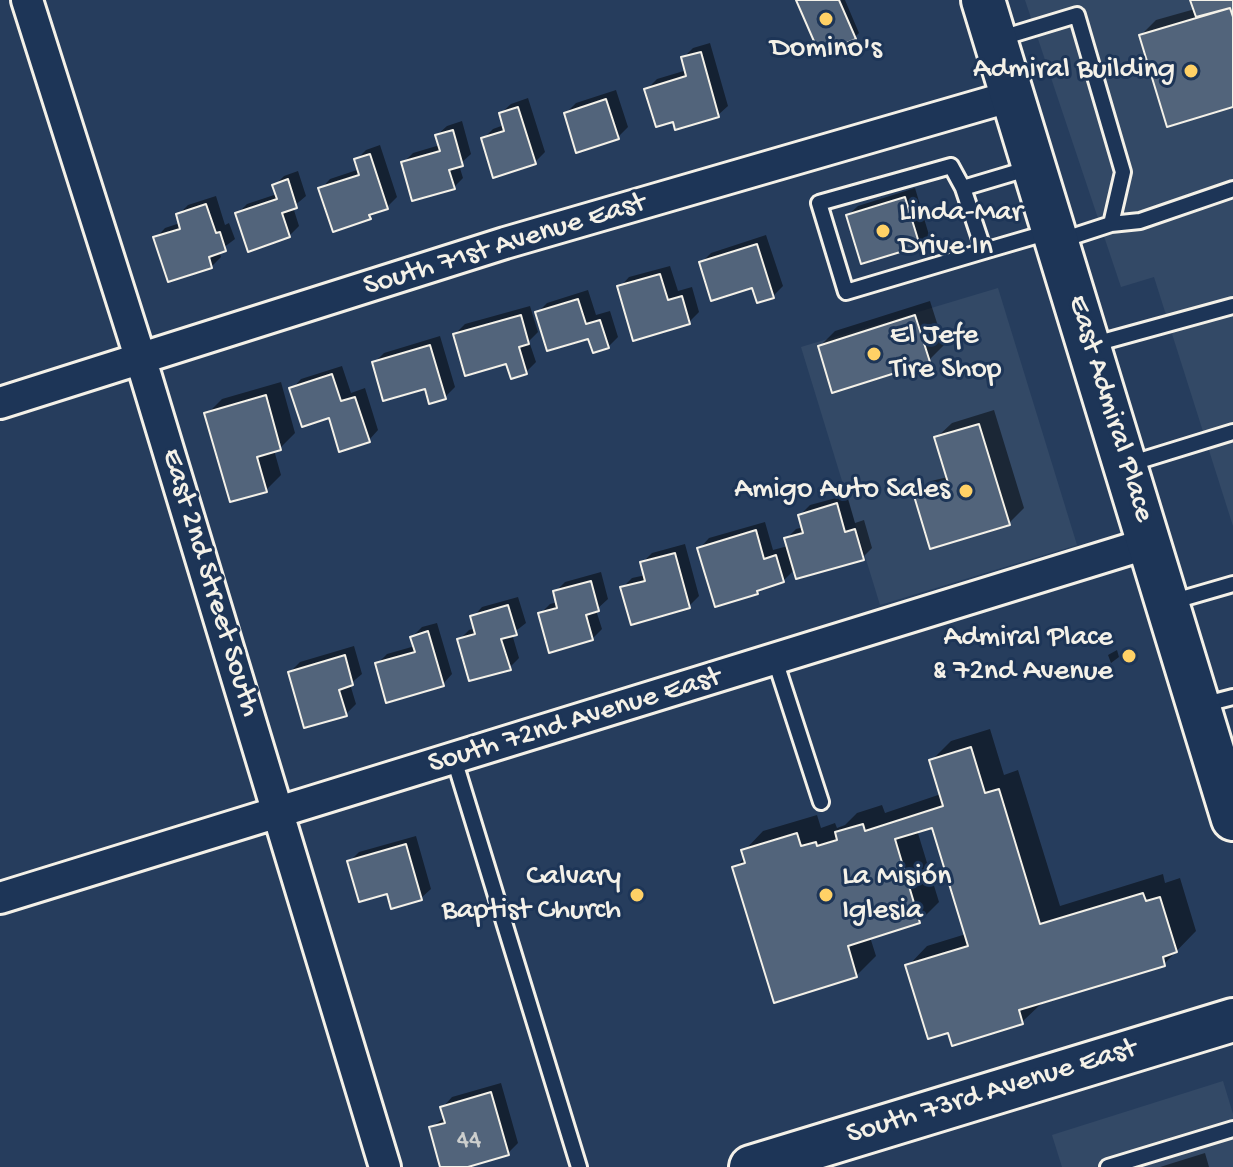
<!DOCTYPE html>
<meta charset="utf-8">
<style>
body{margin:0}
canvas{display:block;background:#263d5d}
</style>
<canvas width="1233" height="1167"></canvas>
<script>
const context = document.querySelector('canvas').getContext('2d');
context.lineJoin = 'round';
function paint(path, color) { context.fillStyle = color; context.fill(path, 'evenodd'); }
const poly = rows => new Path2D(rows.map(r => 'M' + r).join(''));
function stroke(path, color, width, dash) { context.strokeStyle = color; context.lineWidth = width; context.lineCap = dash ? 'butt' : 'round'; context.setLineDash(dash || []); context.stroke(path); }
function write(font, color, halo, rows, align = 'center') {
  context.font = font + ' "Gochi Hand",sans-serif'; context.lineWidth = 6; context.setLineDash([]); context.textBaseline = 'middle'; context.strokeStyle = halo; context.fillStyle = color; for (const [text, x, y, turn = 0] of rows) {
    context.save(); context.translate(x, y); context.rotate((+turn || 0) * Math.PI / 180); context.textAlign = isNaN(turn) ? turn : align; if (halo) context.strokeText(text, 0, 0); context.fillText(text, 0, 0); context.restore();
  }
}
const built = poly([
 [1025,0,1233,0,1233,526,1154,277,1121,287],
 [998,288,1077,545,880,605,801,347],
 [1223,1081,1233,1114,1233,1167,1062,1167,1052,1135]
]);
const shadow = poly([
 [798,0,845,0,859,33,855,37],
 [1192,0,1233,0,1233,106,1141,35,1156,20,1195,9],
 [710,43,728,106,718,115,675,120,647,89,657,79,687,70,683,58,693,48],
 [616,90,628,127,618,137,566,113,576,103],
 [528,98,545,152,535,162,483,139,493,129,504,125,501,113,511,104],
 [462,121,471,154,459,165,463,178,453,188,403,163,413,153,440,145,437,135,447,126],
 [380,145,397,197,387,207,376,211,370,217,321,189,330,179,360,169,356,160,366,150],
 [298,171,306,196,293,207,299,226,289,236,237,214,247,204,277,194,274,186,284,176],
 [915,188,929,235,919,244,848,215,858,206],
 [216,196,225,225,229,223,235,239,219,251,221,257,211,267,156,238,165,228,180,223,178,215,188,205],
 [766,235,783,286,773,296,701,263,711,253],
 [670,266,678,291,692,287,699,312,689,322,620,287,629,277],
 [588,290,596,315,610,311,618,337,608,347,537,313,547,303],
 [930,301,944,345,929,360,820,346,835,331],
 [530,306,538,332,529,341,536,362,526,372,455,334,465,324],
 [440,336,455,387,445,397,374,363,384,353],
 [342,366,351,393,365,388,378,430,369,440,292,389,301,379],
 [281,382,295,433,280,448,274,450,281,475,266,490,232,500,207,414,222,399],
 [994,410,1024,508,1009,523,916,496,931,481,948,477,936,438,952,423],
 [847,495,855,523,864,520,872,548,862,558,795,569,783,581,762,587,757,593,700,548,709,538,765,522,773,550,788,546,786,539,796,529,804,527,800,515,810,505],
 [685,544,699,596,689,606,622,588,632,578,646,575,642,563,652,553],
 [601,572,608,599,596,610,602,629,592,639,540,614,550,604,558,602,555,592,565,582],
 [518,597,526,623,512,634,519,658,509,668,459,640,469,630,476,628,473,617,482,607],
 [437,623,452,674,443,684,377,664,387,654,415,646,412,637,422,627],
 [354,646,362,674,350,684,356,704,346,714,290,672,300,662],
 [1117,650,1119,657,1111,663,1108,655],
 [990,729,1004,775,1018,770,1060,906,1163,874,1165,883,1180,878,1196,931,1164,964,1042,1003,1022,1022,949,1030,908,966,927,946,966,934,933,825,917,830,939,902,919,922,870,937,876,956,856,976,735,868,745,857,744,851,763,831,817,815,821,828,835,823,837,828,845,825,857,813,882,805,885,813,941,794,931,761,951,741],
 [416,836,431,889,421,898,389,892,349,862,359,852],
 [501,1083,518,1143,508,1153,461,1167,442,1167,431,1128,445,1117,443,1107,452,1097],
 [1205,1153,1209,1167,1160,1167]
]);
const building = poly([
 [796,0,839,0,856,39,820,55,796,0],
 [1190,0,1233,0,1233,17,1230,8,1196,17,1190,0],
 [1230,8,1233,17,1233,107,1167,127,1139,35,1230,8],
 [701,52,719,117,675,130,673,122,656,127,644,89,686,76,681,57,701,52],
 [606,99,619,139,576,153,564,113,606,99],
 [518,107,536,164,493,178,481,138,504,131,499,113,518,107],
 [453,130,463,166,449,170,455,189,412,201,401,162,440,151,435,135,453,130],
 [370,154,388,209,369,215,371,219,333,232,318,188,359,175,354,159,370,154],
 [288,179,297,208,282,213,290,237,248,252,235,213,277,199,272,185,288,179],
 [905,197,920,246,861,264,846,215,905,197],
 [206,204,216,233,220,232,226,251,209,257,212,268,168,282,153,237,180,229,176,214,206,204],
 [757,244,774,298,757,303,752,288,711,301,699,262,757,244],
 [660,274,668,300,682,296,690,324,633,341,617,286,660,274],
 [578,299,586,324,600,320,609,348,593,353,588,339,547,351,535,312,578,299],
 [521,315,529,344,519,347,527,374,511,379,506,364,465,376,453,334,521,315],
 [915,315,930,362,832,393,818,346,915,315],
 [430,345,446,399,429,404,425,389,383,401,372,362,430,345],
 [332,374,341,401,355,397,370,442,339,452,329,418,302,427,289,388,332,374],
 [266,395,281,450,257,457,267,492,230,502,204,413,266,395],
 [979,424,1010,525,930,549,914,496,949,486,934,437,979,424],
 [837,503,845,532,855,529,864,560,796,579,784,538,803,533,798,515,837,503],
 [756,530,764,559,776,555,784,582,757,591,758,594,715,607,697,548,756,530],
 [675,553,690,608,631,625,620,587,645,581,640,562,675,553],
 [591,581,599,611,586,615,593,640,549,653,538,613,557,608,553,591,591,581],
 [508,605,517,635,501,639,511,670,469,681,457,639,475,634,470,616,508,605],
 [428,631,444,686,386,703,375,663,415,652,410,637,428,631],
 [345,655,353,685,339,690,347,716,304,728,288,672,345,655],
 [971,747,985,793,999,789,1040,924,1143,893,1146,901,1160,897,1177,952,1163,957,1165,966,1019,1010,1023,1024,952,1046,948,1033,928,1039,905,965,968,946,932,828,895,839,920,923,848,946,857,977,774,1003,732,867,745,863,741,850,797,833,801,846,816,842,817,846,837,840,835,832,863,824,865,831,943,806,929,760,971,747],
 [406,844,422,900,391,909,387,894,359,902,347,861,406,844],
 [491,1092,509,1155,468,1167,440,1167,429,1127,445,1123,440,1107,491,1092]
]);
const lane = poly([
 [998,39,1077,15,1123,172,1111,224,1062,240],
 [951,166,963,188,984,251,846,292,819,203,951,166],
 [963,188,1030,168],
 [1111,224,1140,221,1233,189],
 [984,251,1049,232],
 [1091,345,1233,306],
 [1126,465,1233,432],
 [1171,602,1233,584],
 [775,660,821,802],
 [1202,705,1233,697],
 [454,759,579,1167],
 [1108,1167,1233,1129]
]);
const street = poly([
 [27,0,141,360,385,1167],
 [0,403,505,243,1012,96],
 [0,898,1149,543]
]);
const secondary = poly([
 [983,0,1233,819],
 [751,1167,1233,1020]
]);
const markers = [
 [826,19,8,"#ffd166"],
 [1191,71,8,"#ffd166"],
 [883,231,8,"#ffd166"],
 [874,354,8,"#ffd166"],
 [966,491,8,"#ffd166"],
 [1129,656,8,"#ffd166"],
 [637,895,8,"#ffd166"],
 [826,895,8,"#ffd166"]
];
const numberNames = [
 ["44",469,1141]
];
const poiNames = [
 ["Domino's",826,50,"center"],
 ["Admiral Building",1175,71],
 ["Linda-Mar",899,214,"left"],
 ["Drive In",899,248,"left"],
 ["El Jefe",890,337,"left"],
 ["Tire Shop",890,371,"left"],
 ["Amigo Auto Sales",950,491],
 ["Admiral Place",1113,639],
 ["& 72nd Avenue",1113,673],
 ["Calvary",621,878],
 ["Baptist Church",621,912],
 ["La Misión",842,878,"left"],
 ["Iglesia",842,912,"left"]
];
const streetNames = [
 ["South 71st Avenue East",505,246,-17],
 ["East Admiral Place",1109,409,73],
 ["East 2nd Street South",209,583,73],
 ["South 72nd Avenue East",575,722,-17],
 ["South 73rd Avenue East",992,1093,-17]
];
paint(built, '#334966');
paint(shadow, '#0007');
paint(building, '#52647b');
stroke(building, '#f4f1e8', 2);
stroke(lane, '#f4f1e8', 20);
stroke(street, '#f4f1e8', 36);
stroke(secondary, '#f4f1e8', 48);
stroke(lane, '#1d3557', 14);
stroke(street, '#1d3557', 30);
stroke(secondary, '#1d3557', 42);
for (const [x, y, r, color] of markers) { const dot = new Path2D(); dot.arc(x, y, r, 0, 2 * Math.PI); context.fillStyle = color; context.fill(dot); stroke(dot, '#1d3557', 3); }
write('26px', '#cccecd', null, numberNames);
write('30px', '#f4f1e8', '#1d3557', poiNames, 'right');
write('30px', '#f4f1e8', '#1d3557', streetNames);
</script>
